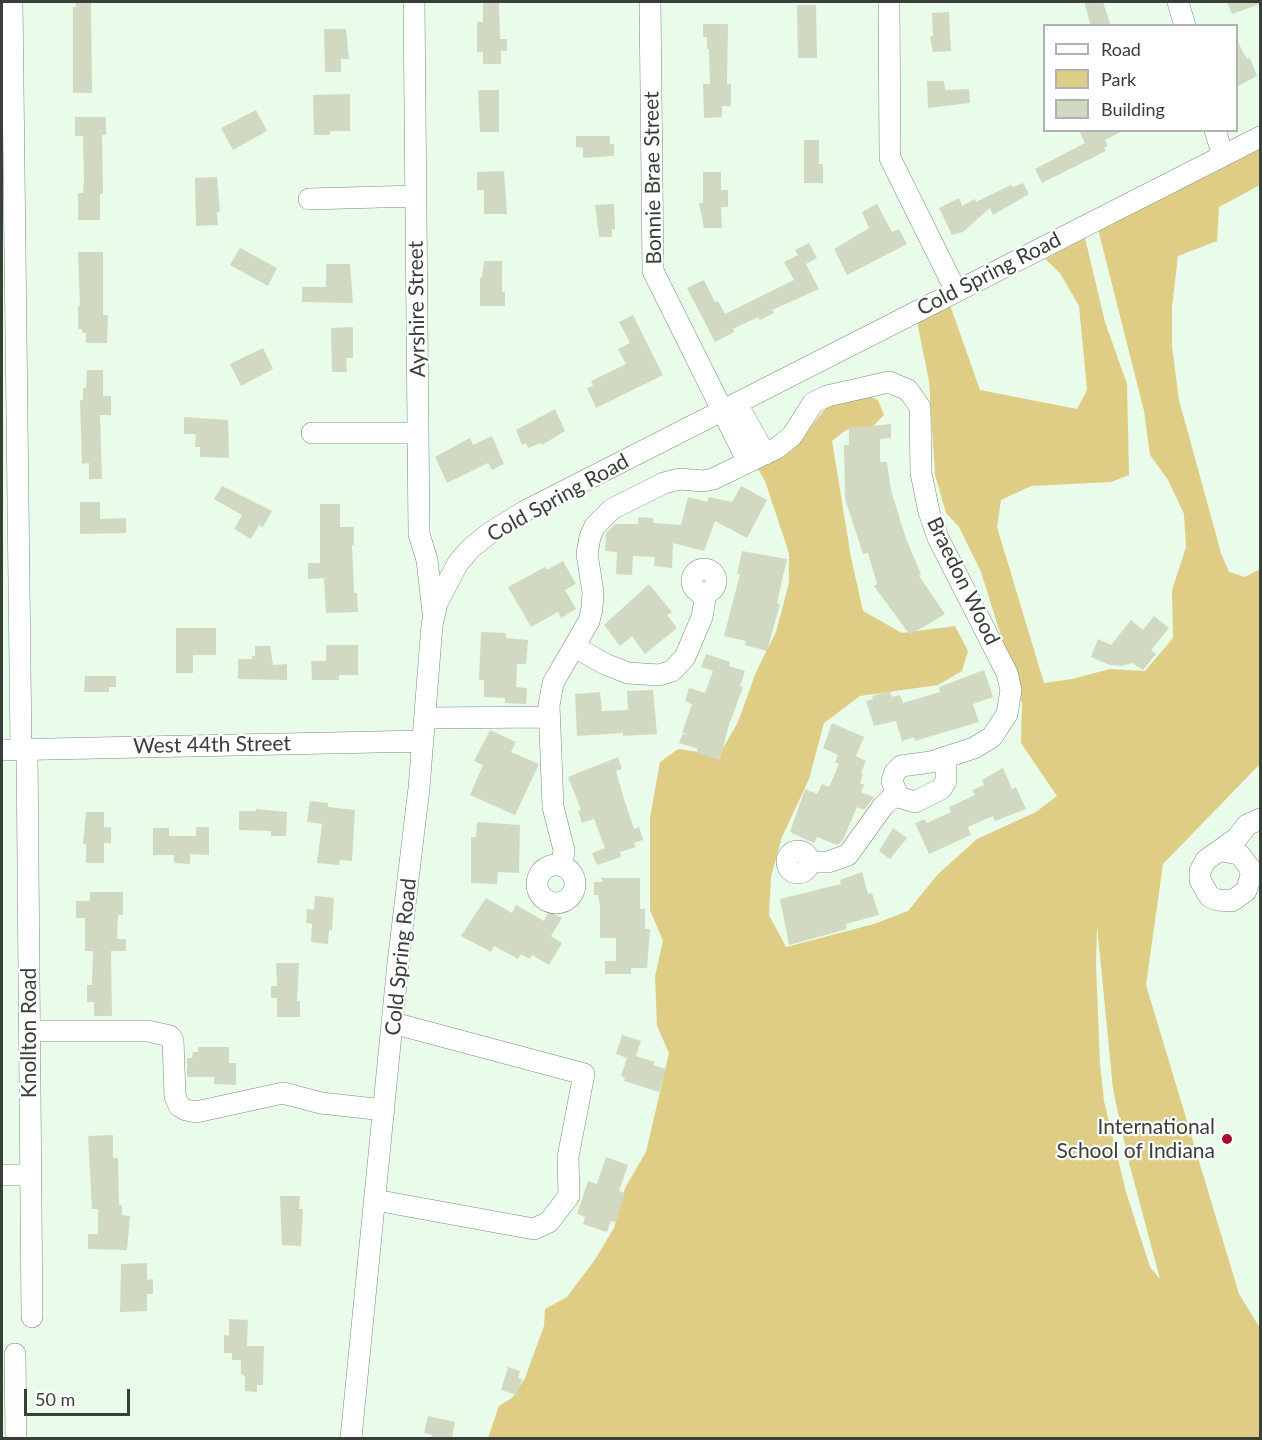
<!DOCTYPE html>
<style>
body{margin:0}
#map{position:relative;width:1262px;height:1440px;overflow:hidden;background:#e8fce9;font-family:Lato,sans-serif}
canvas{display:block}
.frame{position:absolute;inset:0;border:3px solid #373f38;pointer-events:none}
.legend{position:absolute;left:1043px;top:24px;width:195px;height:108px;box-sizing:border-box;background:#fff;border:2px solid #afb2af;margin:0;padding:8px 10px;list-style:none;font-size:18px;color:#373f38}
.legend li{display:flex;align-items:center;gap:12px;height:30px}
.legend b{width:30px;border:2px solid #afb2af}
.scale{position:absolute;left:24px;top:1389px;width:106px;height:27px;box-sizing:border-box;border:3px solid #373f38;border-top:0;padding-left:8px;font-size:18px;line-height:21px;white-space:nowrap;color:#373f38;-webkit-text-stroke:4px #fff;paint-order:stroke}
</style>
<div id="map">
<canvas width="1262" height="1440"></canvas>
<div class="frame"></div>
<ul class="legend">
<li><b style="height:8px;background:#fff"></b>Road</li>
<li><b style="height:16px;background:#dfcd86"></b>Park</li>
<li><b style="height:16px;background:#d2d9c2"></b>Building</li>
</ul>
<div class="scale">50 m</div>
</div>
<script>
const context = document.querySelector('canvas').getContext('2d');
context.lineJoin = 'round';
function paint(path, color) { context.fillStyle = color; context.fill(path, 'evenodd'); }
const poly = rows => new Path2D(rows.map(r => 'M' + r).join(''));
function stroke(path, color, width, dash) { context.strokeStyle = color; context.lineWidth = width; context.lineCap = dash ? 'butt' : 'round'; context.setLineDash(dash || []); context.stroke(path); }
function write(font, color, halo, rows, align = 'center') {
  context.font = font + ' Lato,sans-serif'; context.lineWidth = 4.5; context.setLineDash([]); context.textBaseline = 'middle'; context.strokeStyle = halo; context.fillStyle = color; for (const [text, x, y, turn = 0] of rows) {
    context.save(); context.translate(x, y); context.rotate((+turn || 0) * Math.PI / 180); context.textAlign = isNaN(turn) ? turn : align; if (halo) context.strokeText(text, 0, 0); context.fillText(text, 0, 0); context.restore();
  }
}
const green = poly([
 [1260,144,1260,185,1219,207,1217,241,1178,256,1172,307,1172,346,1179,400,1221,553,1229,572,1245,577,1260,569,1260,764,1163,864,1146,985,1239,1294,1260,1328,1260,1438,488,1438,499,1406,512,1398,525,1378,544,1326,545,1309,567,1297,594,1261,614,1228,625,1188,646,1152,669,1053,657,1026,655,976,663,941,650,910,650,818,660,762,678,749,712,754,723,748,738,722,756,672,776,632,789,583,789,553,765,481,758,469,802,438,829,404,863,393,878,400,884,415,871,428,846,430,832,441,851,557,863,611,902,633,955,626,968,651,962,671,938,685,860,696,824,723,809,779,782,837,771,877,769,915,786,947,874,924,908,911,938,874,977,839,1036,812,1057,796,1021,743,1022,703,981,572,959,527,946,513,935,475,929,381,917,322,950,305,980,390,1077,409,1087,390,1079,306,1060,273,1045,259,1085,238,1105,322,1127,384,1129,475,1111,482,1031,486,1001,500,997,527,1044,683,1072,679,1110,669,1145,671,1173,638,1172,590,1186,547,1184,514,1168,480,1150,455,1144,411,1098,229],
 [1097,926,1113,1089,1127,1155,1160,1279,1150,1267,1126,1192,1104,1101,1100,1065,1096,964]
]);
const building = poly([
 [75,2,91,2,92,93,73,93,73,7,76,7],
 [483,2,499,2,500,39,507,39,507,51,501,51,501,64,483,64,483,52,477,52,477,22,483,22],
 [1084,2,1103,2,1111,26,1091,26],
 [1227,2,1260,2,1260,4,1232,14],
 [797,5,816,5,817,58,798,58],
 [949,12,951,51,933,52,930,36,933,36,932,13],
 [703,24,728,24,727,84,731,84,731,106,722,106,722,117,704,118,703,84,710,84,709,49,707,49,707,37,703,37],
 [324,29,346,29,349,59,341,59,341,72,325,72],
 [1236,39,1247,59,1250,58,1257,76,1236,87],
 [927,81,944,81,945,90,969,89,970,103,928,108],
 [478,90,499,90,499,132,480,132],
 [350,94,350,131,330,131,330,135,314,135,313,95],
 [256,110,267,131,233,150,221,128],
 [75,117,106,117,106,135,102,135,103,193,100,194,100,220,78,220,78,193,83,193,84,180,83,136,75,136],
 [1079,130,1124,130,1105,140,1108,146,1104,148,1106,151,1042,183,1035,169,1085,143],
 [576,136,610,136,610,144,614,144,614,156,583,158,583,148,576,147],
 [804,140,819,140,819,164,823,164,823,183,804,183],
 [504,171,507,214,484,214,484,190,477,190,477,172],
 [703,172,721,172,721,190,728,190,728,207,721,207,722,228,704,228,699,203,703,203],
 [217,177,220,212,217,212,218,225,196,226,195,178],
 [1023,183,1029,194,993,215,990,208,963,232,952,235,939,208,959,198,962,206,975,199,976,202,1011,185,1013,187],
 [614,204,615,229,612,229,612,237,599,237,595,205],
 [877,204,892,232,899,229,907,244,847,275,834,249,869,228,862,212],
 [809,243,817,258,806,264,819,289,772,310,774,313,760,320,758,317,733,329,734,332,715,342,687,288,704,280,715,302,718,301,725,314,794,280,784,262,798,255,795,250],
 [240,248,277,268,268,286,230,265],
 [78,252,103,252,103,315,108,315,107,343,86,343,86,333,82,333,82,329,78,329,78,306,80,306],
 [484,261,502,261,502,292,505,292,505,306,480,306,480,278,482,278],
 [326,264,350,264,353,303,302,302,302,287,326,287],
 [633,315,663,375,596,408,587,388,593,386,591,381,626,364,618,349,630,343,619,322],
 [353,327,353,358,346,358,347,372,332,372,331,328],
 [263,348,273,369,241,386,230,364],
 [87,370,103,370,103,396,111,396,111,415,100,415,102,479,89,479,89,463,82,464,80,400,83,400,83,388,86,388],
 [555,409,565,431,542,445,541,443,528,448,526,443,522,445,516,430],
 [184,417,228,420,229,458,200,457,200,447,195,447,196,434,184,434],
 [891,424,891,438,880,439,880,462,887,462,891,490,906,539,921,574,919,576,945,614,910,635,874,586,877,584,868,553,863,554,845,499,844,445,849,445,849,428],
 [492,436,504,464,492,470,488,463,447,483,435,457,470,438,473,445],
 [222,486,272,511,263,527,259,525,251,539,234,529,242,515,214,499],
 [741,486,767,500,747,538,715,521,704,551,673,543,672,568,654,566,655,557,633,556,632,575,616,574,617,552,605,551,606,533,615,524,638,524,638,517,653,518,653,523,681,525,688,497,707,502,709,497,732,502],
 [80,502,100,502,100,519,126,518,126,533,80,534],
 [320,504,340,504,340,527,354,527,354,545,352,545,354,593,357,593,358,612,326,613,324,578,308,579,308,563,320,563],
 [742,551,787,559,777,603,780,604,767,651,745,645,746,641,724,636,740,574,737,574],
 [563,561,576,584,565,590,576,609,561,618,558,612,531,627,508,587,545,567,547,570],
 [649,584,672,612,667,615,677,628,645,654,632,636,620,646,604,625],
 [1154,616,1169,628,1151,650,1156,654,1143,670,1132,663,1122,666,1110,665,1091,657,1098,639,1111,645,1131,620,1143,630],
 [176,628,216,628,216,655,193,655,193,673,176,673],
 [481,632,506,633,506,638,528,640,526,664,517,664,516,687,527,688,526,704,505,703,505,698,484,697,484,680,479,680],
 [326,645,358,645,358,675,339,675,339,680,312,680,311,661,326,661],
 [255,646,270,646,273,665,287,664,287,680,238,679,238,659,252,659,252,656,255,656],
 [706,654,730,662,729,666,745,671,740,686,743,687,728,728,720,760,696,753,698,749,679,743,682,735,686,733,682,733,692,704,685,701,689,688,705,693,713,671,701,667],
 [984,670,993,697,973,704,979,722,915,741,914,737,902,741,896,721,874,726,866,701,873,699,872,696,890,691,892,697,900,695,903,703,940,692,939,687],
 [116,676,116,687,109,687,109,692,84,692,85,676],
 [653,690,657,734,623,736,623,733,577,736,575,694,600,692,602,711,628,710,627,691],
 [832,723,864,737,856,756,866,761,861,773,863,774,860,783,864,785,861,792,874,797,864,810,857,807,843,840,837,845,817,837,814,843,790,832,805,789,817,794,822,784,829,787,839,764,835,762,838,755,823,748],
 [490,730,516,742,511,752,539,764,515,815,470,795,483,765,474,761],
 [618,757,622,769,616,771,624,799,634,829,639,827,643,840,634,843,636,847,620,852,621,857,597,865,592,853,605,848,594,819,582,823,578,811,581,810,568,777],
 [1003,768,1012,789,1016,787,1026,809,995,821,993,816,968,827,971,835,929,854,915,823,925,819,927,823,951,812,949,807,975,795,972,790,984,785,982,780],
 [310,801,328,803,328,807,355,810,352,861,340,860,339,865,317,863,322,824,307,822],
 [256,809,287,812,286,836,271,836,271,831,239,830,239,811,256,811],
 [86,812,104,812,104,827,111,827,111,843,104,843,104,863,86,863,86,844,83,844],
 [477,822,520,825,519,873,498,872,497,884,471,883,471,837,476,837],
 [196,827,209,827,209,855,190,854,190,864,174,863,174,855,153,855,153,828,169,828,169,836,196,836],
 [893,828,907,838,890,859,879,851],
 [862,872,868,894,872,893,879,915,846,924,847,929,789,945,780,899,841,884,840,880],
 [601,878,640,878,640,909,645,909,645,929,650,929,647,968,631,968,631,974,605,974,605,961,616,961,616,938,600,938,600,906,598,895,594,895,594,882,603,882],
 [90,892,123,892,123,915,118,915,117,939,126,939,126,951,111,951,112,1016,94,1016,94,1002,87,1002,87,985,92,985,93,951,85,951,85,918,76,918,76,901,90,901],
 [315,896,334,898,332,930,329,930,328,944,311,942,312,924,306,923,307,909,314,910],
 [486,898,512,913,516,905,544,921,549,911,562,918,551,936,562,943,549,965,532,955,530,959,521,954,518,959,494,946,491,952,461,936],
 [276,963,299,963,297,1001,300,1001,300,1017,277,1017,277,998,271,998,271,986,277,986],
 [622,1035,641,1041,636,1056,655,1062,653,1065,666,1069,659,1092,624,1081,625,1078,621,1076,627,1058,616,1054],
 [198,1047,229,1047,229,1063,236,1063,236,1085,214,1084,214,1077,187,1077,187,1058,192,1058,193,1052,198,1052],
 [113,1135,113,1158,118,1158,119,1205,122,1205,122,1215,130,1216,127,1250,88,1249,88,1234,98,1234,98,1209,92,1209,88,1136],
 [606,1157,628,1165,619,1191,625,1193,616,1222,611,1221,607,1232,583,1224,585,1217,577,1214,588,1181,597,1184],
 [280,1196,300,1196,299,1209,303,1209,301,1246,282,1245],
 [147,1263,147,1280,153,1279,153,1294,147,1294,147,1311,120,1312,121,1264],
 [229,1319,248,1320,247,1346,264,1346,263,1385,257,1385,257,1392,245,1391,245,1376,241,1374,241,1360,232,1360,232,1353,224,1353,224,1335,229,1336],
 [508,1367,520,1371,518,1378,522,1379,517,1395,501,1390],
 [428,1416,455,1422,452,1438,431,1438,432,1435,424,1433]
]);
const minor = poly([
 [12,2,21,749],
 [414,2,419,534,427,560,433,612],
 [650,2,653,271,748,462],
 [889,2,890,158,956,291],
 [1178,2,1185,26],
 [1215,130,1223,156],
 [309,199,416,196],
 [737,404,765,454],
 [312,433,418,433],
 '692 581a12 12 0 1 1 24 0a12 12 0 1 1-24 0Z',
 [575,647,605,664,628,673,659,675,672,671,685,657,702,617,706,593],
 [425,718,548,717],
 [27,749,32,1317],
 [2,750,423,741],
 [1221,851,1239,854,1250,868,1251,876,1246,891,1232,901,1217,900,1209,896,1200,880,1200,871,1206,860,1237,838,1247,825,1260,819],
 '787 862a11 11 0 1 1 22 0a11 11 0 1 1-22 0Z',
 [809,862,828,862,848,855,883,806,896,794],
 '537 884a19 19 0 1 1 38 0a19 19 0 1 1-38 0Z',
 [562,866,564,850,553,807,549,705,553,683,589,621,592,609,593,592,587,554,590,537,595,526,612,509,664,483,680,479,703,481,713,479,777,448,792,436,813,403,827,396,889,382,908,390,920,407,921,473,929,512,938,538,1007,673,1011,690,1007,714,992,737,974,748,946,757,931,762,901,766,895,772,892,781,898,797,915,802,941,789,946,781,946,757],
 [30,1031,148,1031,170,1036,173,1040,175,1096,179,1106,186,1110,196,1112,283,1093,321,1103,384,1110],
 [2,1175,29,1175],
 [375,1200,534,1229,549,1222,569,1196,568,1157,584,1074,393,1023],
 [15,1354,16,1438],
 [351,1438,398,963,419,788,432,625,437,603,458,563,471,548,491,532,525,511,1260,137]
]);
const markers = [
 [1227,1139,6,"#a60c2e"]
];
const streetNames = [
 ["Bonnie Brae Street",653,178,-91],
 ["Cold Spring Road",989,274,-27],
 ["Ayrshire Street",417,309,-91],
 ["Cold Spring Road",558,498,-29],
 ["Braedon Wood",963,581,64],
 ["West 44th Street",212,745,-1],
 ["Cold Spring Road",401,957,-84],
 ["Knollton Road",29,1033,-90]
];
const poiNames = [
 ["International",1215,1127],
 ["School of Indiana",1215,1151]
];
paint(green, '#dfcd86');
paint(building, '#d2d9c2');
stroke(minor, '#7a8b7b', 22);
stroke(minor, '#fff', 21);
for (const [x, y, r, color] of markers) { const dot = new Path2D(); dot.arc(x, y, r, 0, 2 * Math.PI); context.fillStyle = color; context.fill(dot); stroke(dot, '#fff', 2); }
write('21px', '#373f38', '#fff', streetNames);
write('21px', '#373f38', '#fff', poiNames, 'right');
</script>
